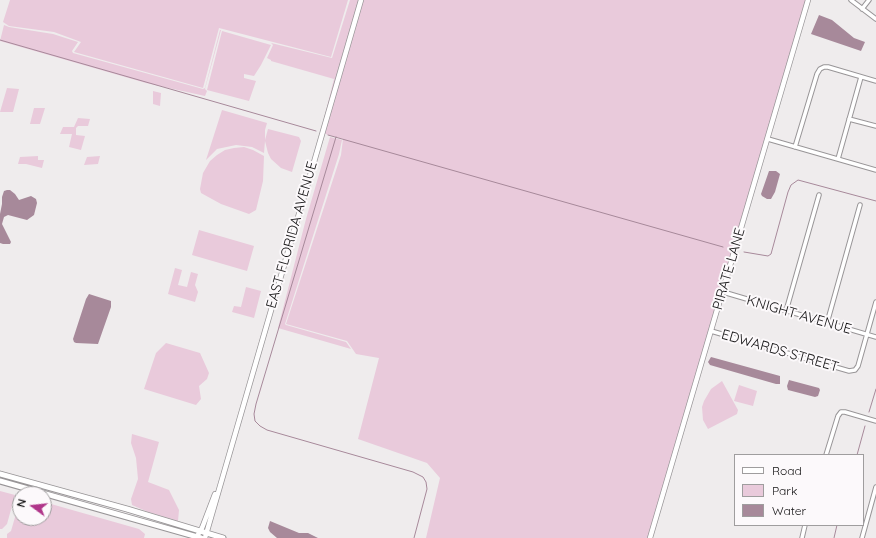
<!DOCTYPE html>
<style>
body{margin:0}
#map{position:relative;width:876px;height:538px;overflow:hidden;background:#efeced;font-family:Quicksand,sans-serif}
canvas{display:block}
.legend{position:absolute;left:734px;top:454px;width:130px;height:72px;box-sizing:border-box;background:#fcf9fb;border:1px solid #9f9d9e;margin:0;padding:5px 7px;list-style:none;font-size:12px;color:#131213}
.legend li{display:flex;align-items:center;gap:8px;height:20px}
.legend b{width:20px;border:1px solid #9f9d9e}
.north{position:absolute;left:12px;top:486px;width:40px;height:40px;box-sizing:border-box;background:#fcf9fb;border:1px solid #9f9d9e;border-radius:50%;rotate:285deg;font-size:11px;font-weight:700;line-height:16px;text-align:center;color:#131213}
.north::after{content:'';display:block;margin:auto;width:14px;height:18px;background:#b0368a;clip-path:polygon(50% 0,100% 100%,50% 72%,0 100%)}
</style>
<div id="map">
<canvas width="876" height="538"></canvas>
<ul class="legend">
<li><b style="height:5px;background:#fff"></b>Road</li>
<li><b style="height:11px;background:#e9cadb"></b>Park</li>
<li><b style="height:11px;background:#a7899a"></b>Water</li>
</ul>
<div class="north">N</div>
</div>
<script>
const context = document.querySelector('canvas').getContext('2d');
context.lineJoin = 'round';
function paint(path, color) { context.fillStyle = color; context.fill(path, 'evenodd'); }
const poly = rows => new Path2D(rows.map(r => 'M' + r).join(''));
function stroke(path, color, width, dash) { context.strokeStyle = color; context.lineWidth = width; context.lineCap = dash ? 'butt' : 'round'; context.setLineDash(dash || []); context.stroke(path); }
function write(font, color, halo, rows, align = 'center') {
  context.font = font + ' Quicksand,sans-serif'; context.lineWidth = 4; context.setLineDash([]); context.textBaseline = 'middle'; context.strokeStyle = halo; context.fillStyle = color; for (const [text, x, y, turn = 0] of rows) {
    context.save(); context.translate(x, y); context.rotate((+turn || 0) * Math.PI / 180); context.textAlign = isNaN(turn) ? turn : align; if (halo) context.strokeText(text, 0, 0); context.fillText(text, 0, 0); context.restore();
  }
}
const green = poly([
 [10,0,348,0,331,57,219,28,203,88,74,52,81,42,54,32,9,26,3,22],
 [350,0,359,0,322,126,334,79,271,61,271,60,267,58,273,45,271,43,332,58],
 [361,0,808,0,649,538,426,538,440,478,427,463,358,439,379,358,356,354,347,341,286,324,341,155,343,139,322,133],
 [4,25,9,27,53,34,78,42,72,51,73,53,203,89,205,88,220,30,221,30,205,89,207,91,205,96,146,83,0,41],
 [222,31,271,45,261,65,254,76,244,74,244,78,256,81,249,101,207,90],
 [7,88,19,89,13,112,0,112],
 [153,91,161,93,160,106,153,104],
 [34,108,45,108,40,124,30,124],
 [222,110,267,123,265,130,265,140,268,129,299,137,301,141,292,172,281,168,271,159,268,153,265,141,264,153,252,147,236,145,217,149,206,160],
 [78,118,90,119,88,126,78,126,76,128,76,135,85,136,81,150,69,147,72,134,60,134,63,127,74,127],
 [330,137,342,140,339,154,285,324,286,325,346,342,351,349,278,328,306,219],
 [244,147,253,150,264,156,263,181,256,210,249,214,221,204,201,193,200,189,203,173,210,161,217,155,225,150,234,148],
 [38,156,38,160,44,160,42,168,26,164,18,164,20,157],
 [100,156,98,164,84,165,87,157],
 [199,230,254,246,247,271,192,255],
 [175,268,182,270,178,285,187,287,191,272,198,274,195,285,198,292,195,302,168,294],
 [246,287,261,291,254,318,232,312,234,306,241,307],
 [166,343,200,353,209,373,207,379,199,386,201,399,196,405,144,389,156,353],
 [722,381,738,410,737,414,708,429,703,420,702,407,704,401,711,389],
 [739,385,757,391,753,406,734,401],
 [132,434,159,442,148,482,169,490,179,510,178,521,148,512,132,505,131,499,138,479,136,458,131,443],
 [0,491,15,495,7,524,2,529,0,529],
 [20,500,20,518,44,518,44,502,139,529,145,534,144,538,7,538,7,534,11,531]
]);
const water = poly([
 [819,15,832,20,854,38,865,42,861,51,811,34],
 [769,171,776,171,780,174,775,192,771,199,767,199,762,196,761,194],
 [7,190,10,190,15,194,19,200,31,196,36,199,37,203,34,215,27,220,8,215,4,217,2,224,11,242,10,244,3,244,0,243,0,214,2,204,2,197,4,191],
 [89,294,111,301,111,307,98,344,76,343,74,342,73,339,86,299],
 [711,357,780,376,780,384,776,384,710,365,708,362],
 [789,380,819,388,820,390,818,396,815,397,788,390,787,386],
 [270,521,299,533,308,533,318,538,277,538,270,532,268,528]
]);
const stream = poly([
 [0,40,316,131],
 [328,135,723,247],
 [336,137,256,404,254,414,255,421,260,426,267,430,413,472,423,477,426,482,427,489,414,538],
 [744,252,768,256,771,254,788,192,791,185,798,180,876,201],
 [869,412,876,389],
 [857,455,865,426],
 [834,538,837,525]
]);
const minor = poly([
 [851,0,876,19],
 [862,9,869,0],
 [849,119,876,126],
 [768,139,876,170],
 [795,147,817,74,820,69,824,67,828,67,876,81],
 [838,159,861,77],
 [723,292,876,337],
 [786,311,819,195],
 [827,323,860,205],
 [711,331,849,371,855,370,858,366,876,302],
 [826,455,838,416,841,412,845,412,876,421],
 [802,538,805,525],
 [862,538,876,487]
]);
const tertiary = poly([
 [196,538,202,528,215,494],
 [205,538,361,0],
 [650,538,808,0]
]);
const secondary = poly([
 [0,474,127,509,223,538],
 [0,481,201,538]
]);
const streetNames = [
 ["EAST FLORIDA AVENUE",292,235,-74],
 ["PIRATE LANE",729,269,-74],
 ["KNIGHT AVENUE",799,315,16],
 ["EDWARDS STREET",780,351,16]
];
paint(green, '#e9cadb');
paint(water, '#a7899a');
stroke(stream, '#a7899a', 1);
stroke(minor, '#989597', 5.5);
stroke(tertiary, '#989597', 6);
stroke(secondary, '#989597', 7);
stroke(minor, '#fff', 3.5);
stroke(tertiary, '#fff', 4.5);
stroke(secondary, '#fff', 5);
write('14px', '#131213', '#fcf9fb', streetNames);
</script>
